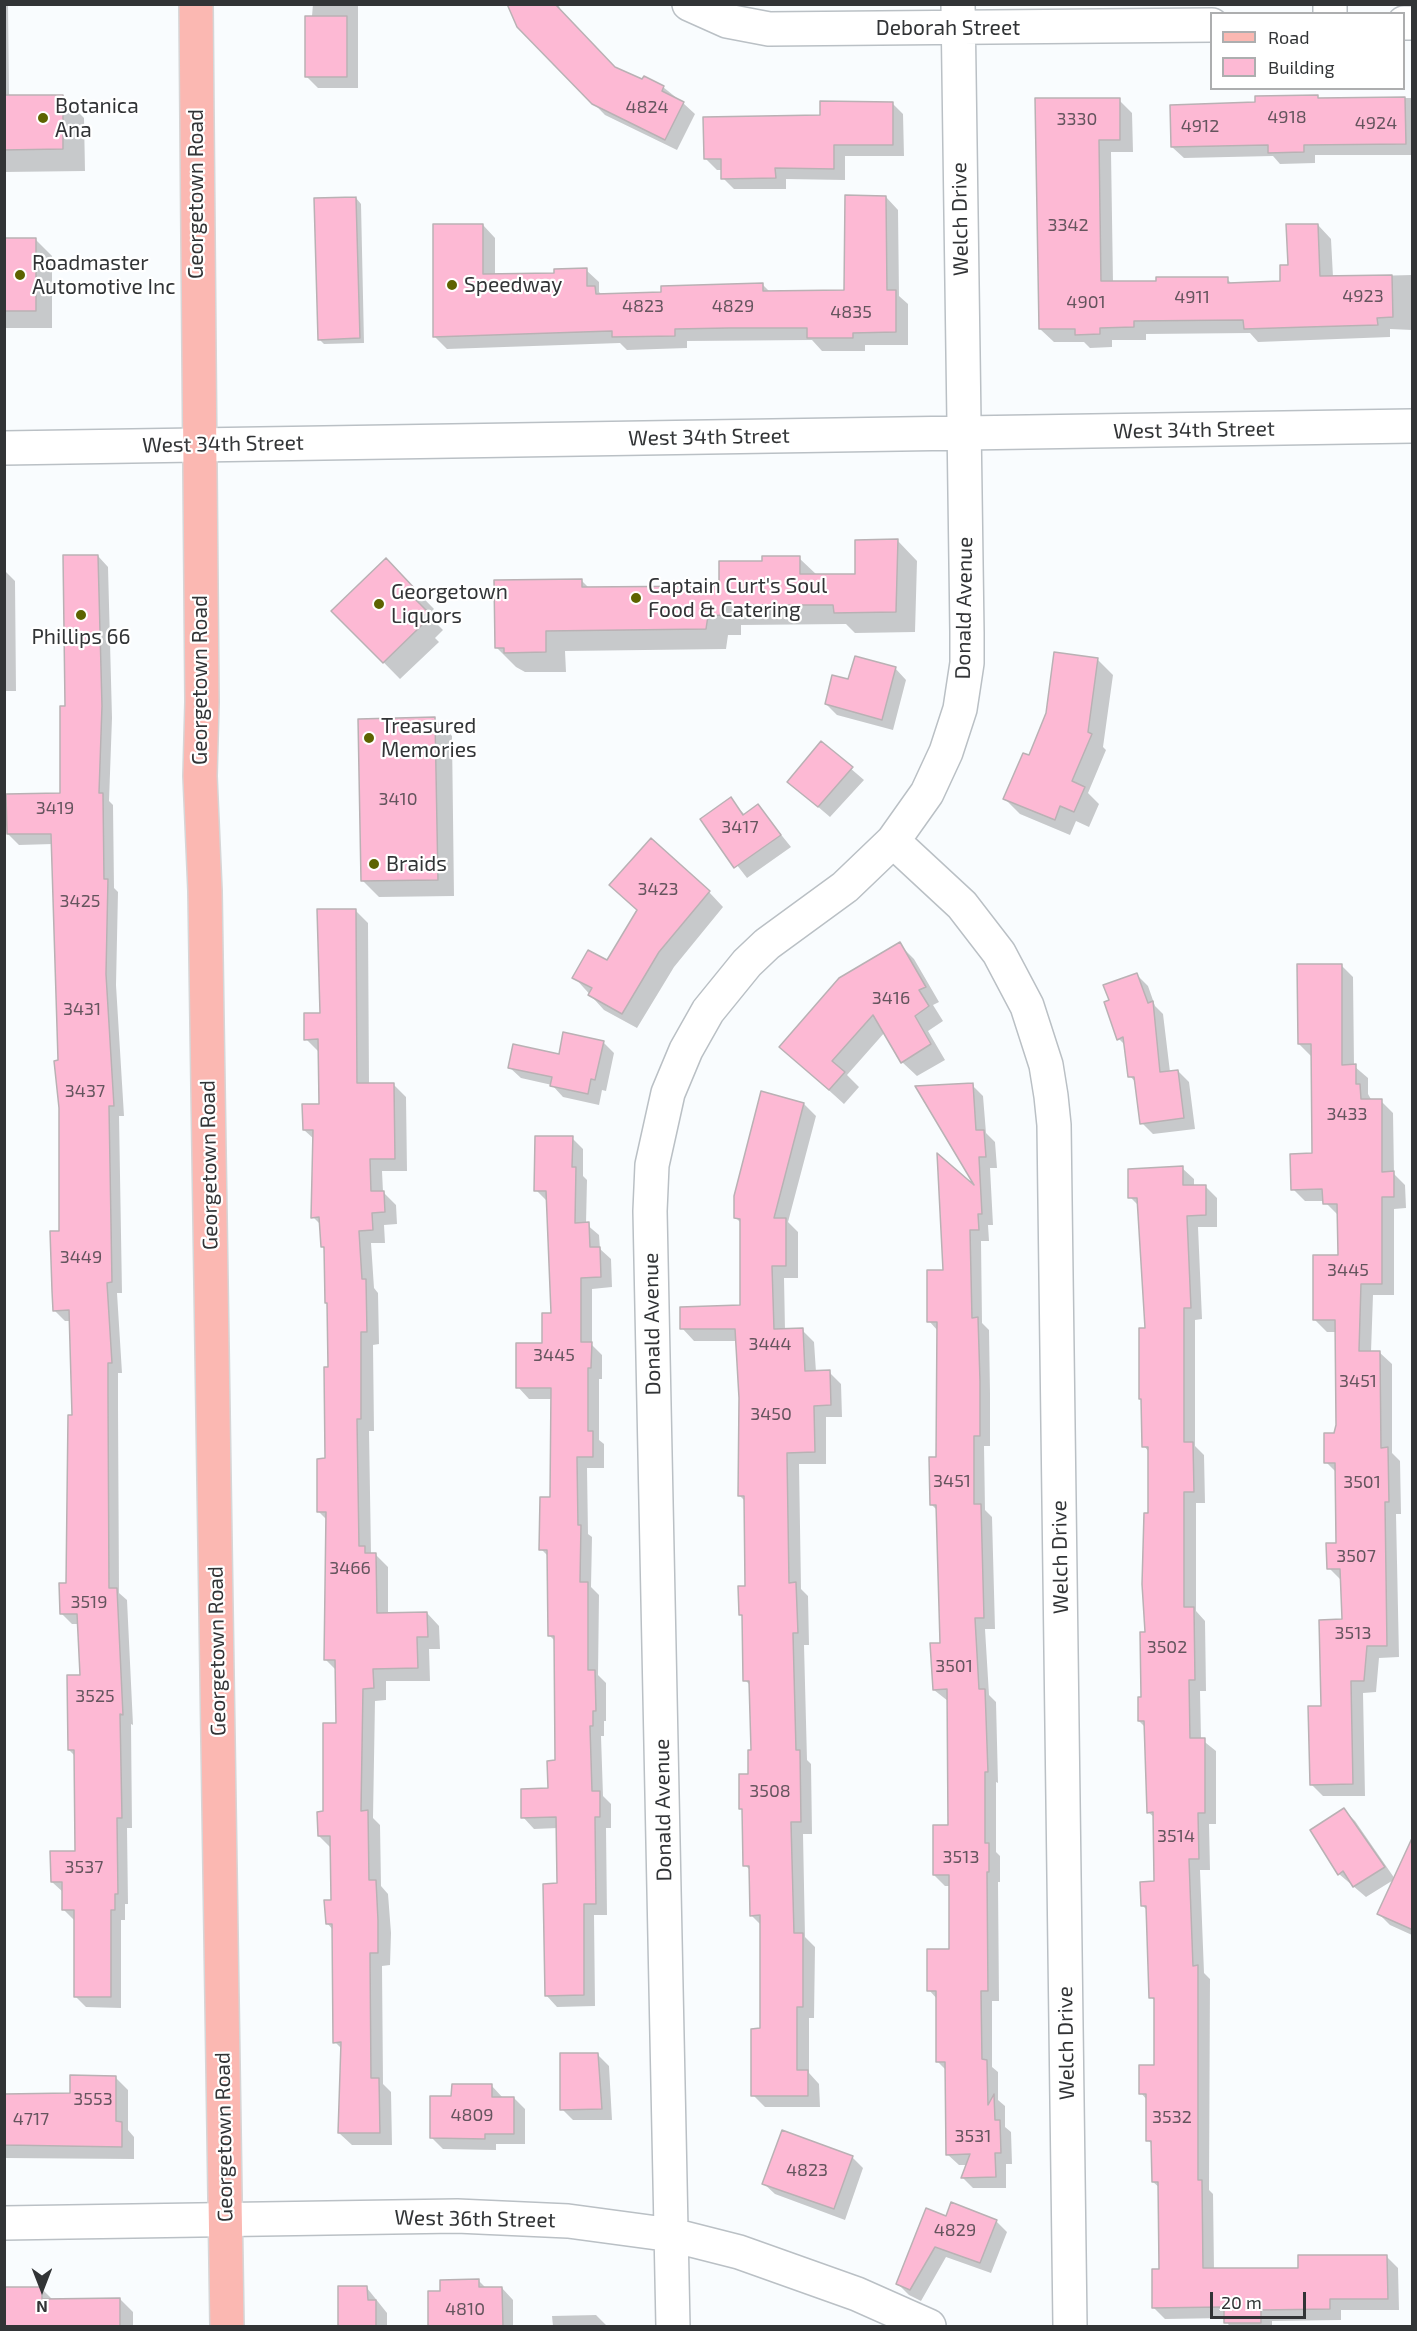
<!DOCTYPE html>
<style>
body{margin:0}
#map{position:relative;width:1417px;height:2331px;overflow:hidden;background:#f9fcfe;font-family:"Exo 2",sans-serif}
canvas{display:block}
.frame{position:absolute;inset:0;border:6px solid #323436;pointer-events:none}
.legend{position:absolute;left:1210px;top:12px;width:195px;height:78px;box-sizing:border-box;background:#fff;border:2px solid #adaeaf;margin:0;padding:8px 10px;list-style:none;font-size:18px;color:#323436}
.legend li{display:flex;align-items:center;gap:12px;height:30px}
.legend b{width:30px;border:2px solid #adaeaf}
.north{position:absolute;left:12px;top:2259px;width:60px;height:60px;-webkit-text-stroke:4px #fff;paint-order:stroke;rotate:180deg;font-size:16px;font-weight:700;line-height:24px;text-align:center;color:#323436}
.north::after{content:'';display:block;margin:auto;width:21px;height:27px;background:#323436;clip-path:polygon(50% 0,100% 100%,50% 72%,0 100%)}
.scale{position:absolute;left:1210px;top:2292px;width:96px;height:27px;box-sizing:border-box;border:3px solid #323436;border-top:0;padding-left:8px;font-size:18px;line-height:21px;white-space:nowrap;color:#323436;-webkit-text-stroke:4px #fff;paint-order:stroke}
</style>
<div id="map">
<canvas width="1417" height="2331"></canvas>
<div class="frame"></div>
<ul class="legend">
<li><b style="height:8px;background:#fbb8b2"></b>Road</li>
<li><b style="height:16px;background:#fdb9d4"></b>Building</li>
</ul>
<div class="north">N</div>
<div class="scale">20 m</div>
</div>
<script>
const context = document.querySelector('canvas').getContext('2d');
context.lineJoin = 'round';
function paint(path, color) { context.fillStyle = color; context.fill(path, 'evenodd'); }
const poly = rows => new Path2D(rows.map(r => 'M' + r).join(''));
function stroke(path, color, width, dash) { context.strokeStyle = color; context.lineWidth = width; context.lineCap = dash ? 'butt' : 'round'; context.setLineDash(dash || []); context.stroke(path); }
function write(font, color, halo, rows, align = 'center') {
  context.font = font + ' "Exo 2",sans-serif'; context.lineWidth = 4.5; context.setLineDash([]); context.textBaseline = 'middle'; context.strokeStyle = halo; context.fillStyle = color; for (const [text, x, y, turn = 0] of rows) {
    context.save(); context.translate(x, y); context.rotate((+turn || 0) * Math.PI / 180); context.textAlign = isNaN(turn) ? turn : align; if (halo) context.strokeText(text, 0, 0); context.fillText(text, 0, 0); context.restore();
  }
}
const shadow = poly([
 [4,4,8,4,9,97,62,96,84,118,85,171,4,172],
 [313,4,366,4,358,5,358,88,318,88,307,77],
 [508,4,558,4,562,13,615,68,663,87,683,103,695,114,677,150,605,115,518,26],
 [1256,98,1412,98,1412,155,1315,155,1315,163,1280,164,1273,156,1184,158,1172,147,1256,103],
 [1036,100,1119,100,1132,113,1133,152,1111,152,1113,283,1227,279,1232,284,1281,283,1289,266,1318,225,1331,239,1333,277,1412,275,1412,330,1390,329,1390,337,1258,342,1250,333,1146,334,1146,340,1112,340,1112,347,1090,348,1084,342,1054,342,1040,329],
 [892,103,903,114,904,156,845,156,845,180,786,179,786,189,734,189,723,178,723,170,717,170,706,159,821,116],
 [886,197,898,210,899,296,908,304,908,345,865,345,865,351,822,351,812,340,687,341,687,348,627,350,620,343,447,349,434,336,483,225,495,238,495,276,556,275,586,270,599,282,599,292,602,295,663,294,763,285,771,293,845,292],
 [356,198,361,204,364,343,324,344,319,339],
 [4,239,35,239,52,256,52,328,4,328],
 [897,540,917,561,915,632,855,633,846,624,741,625,741,635,728,635,726,649,565,651,566,672,525,672,516,667,496,647,582,581,590,589,720,587,764,562,799,558,817,575,857,575],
 [98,556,108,567,112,718,109,801,113,805,114,888,118,892,116,985,124,1116,119,1116,122,1293,117,1293,122,1373,118,1373,118,1407,119,1593,127,1600,133,1725,131,1724,132,1828,127,1828,128,1904,125,1904,125,1920,121,1920,121,2008,86,2007,75,1996,75,1921,64,1910,64,1893,52,1882,77,1852,76,1757,69,1750,81,1677,79,1624,72,1624,62,1614,68,1584,74,1416,71,1321,65,1321,54,1310,61,1232,59,1062,53,844,19,845,8,834,62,795,66,708],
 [386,560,434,609,428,615,443,630,435,638,439,642,400,679,333,611],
 [4,570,15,581,16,691,4,691],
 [1055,654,1098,660,1113,675,1103,747,1106,750,1088,793,1099,804,1089,827,1076,821,1070,835,1020,814,1005,799,1029,757,1047,714],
 [895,668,906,680,893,730,837,715,826,704,849,681],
 [435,719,452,736,454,896,379,897,362,880],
 [821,743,864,780,830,817,789,782],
 [730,799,745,815,758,806,791,847,747,878,702,820],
 [709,892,723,907,674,967,637,1028,604,1010,574,977,608,962],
 [355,910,368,923,369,1084,393,1084,406,1097,407,1171,382,1171,383,1192,396,1205,397,1224,384,1225,385,1243,371,1243,374,1288,378,1293,379,1344,373,1345,374,1431,369,1431,371,1554,375,1554,388,1567,388,1614,427,1613,439,1626,440,1649,429,1649,430,1681,386,1681,386,1700,375,1701,373,1818,380,1825,381,1886,388,1894,391,1933,390,1965,382,1966,383,2084,391,2092,392,2145,352,2145,339,2133,342,2049,335,2042,333,1930,327,1923,333,1902,331,1848,319,1836,338,1725,336,1670,326,1660,327,1520,319,1512,326,1460,329,1305,326,1302,325,1250,322,1246,321,1225,313,1217,314,1139,304,1130,321,1106,319,1052,306,1039,321,1014],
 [899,944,914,959,939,1002,933,1005,943,1021,928,1031,945,1060,917,1076,902,1062,885,1032,847,1075,859,1087,844,1104,781,1047],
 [1341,965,1353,977,1354,1066,1368,1078,1368,1094,1372,1101,1381,1101,1393,1113,1394,1174,1405,1185,1406,1208,1394,1209,1394,1295,1373,1295,1371,1352,1379,1352,1392,1364,1392,1453,1400,1461,1401,1514,1396,1514,1399,1657,1379,1658,1376,1692,1363,1693,1365,1796,1323,1796,1311,1784,1322,1708,1344,1621,1341,1580,1329,1568,1338,1544,1337,1473,1326,1462,1336,1435,1336,1332,1327,1332,1314,1319,1340,1257,1339,1216,1324,1201,1305,1201,1293,1189,1314,1155,1311,1056,1299,1044],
 [1137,975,1148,986,1155,1006,1163,1014,1170,1072,1178,1071,1189,1082,1195,1129,1153,1134,1142,1123,1137,1084,1130,1076,1126,1046,1119,1039,1111,1001],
 [603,1042,614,1053,606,1091,602,1090,599,1105,563,1097,552,1085,521,1078,509,1067],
 [972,1085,983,1096,986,1133,995,1142,997,1168,990,1168,993,1225,988,1225,989,1241,981,1241,982,1323,989,1330,990,1393,990,1446,984,1446,985,1510,992,1517,995,1629,985,1629,989,1695,996,1702,998,1783,996,1782,996,1852,1000,1856,1000,1882,998,1882,999,2001,992,2001,992,2067,998,2072,998,2100,1005,2106,1005,2127,1011,2132,1012,2164,1006,2164,1006,2188,973,2188,962,2177,967,2165,959,2165,947,2154,947,2071,938,2062,938,2000,929,1990,950,1950,950,1886,945,1886,934,1875,949,1826,948,1701,934,1690,941,1644,938,1511,931,1504,938,1458,938,1331,929,1321,945,1271,979,1191],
 [804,1104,816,1116,788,1222,798,1232,798,1278,784,1278,785,1330,802,1330,814,1342,816,1372,829,1372,841,1384,842,1417,826,1417,826,1464,799,1464,801,1589,808,1596,809,1645,804,1645,807,1760,811,1764,812,1834,803,1834,805,1937,815,1947,814,2018,809,2018,809,2073,819,2084,820,2107,765,2107,753,2095,761,2030,762,1926,751,1915,750,1870,745,1865,744,1811,741,1808,750,1775,753,1752,751,1686,745,1680,744,1618,740,1614,746,1587,745,1501,740,1496,741,1398,737,1341,694,1341,682,1328,741,1306,741,1223,736,1218],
 [572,1138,583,1149,583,1176,587,1180,586,1224,599,1235,600,1249,611,1259,612,1287,592,1289,592,1345,602,1355,602,1379,599,1379,599,1440,604,1444,604,1468,587,1468,588,1534,592,1537,591,1587,599,1595,598,1675,606,1683,606,1721,604,1721,604,1736,601,1736,603,1796,611,1804,611,1828,606,1828,607,1915,594,1915,595,2006,557,2007,546,1995,558,1885,558,1828,534,1829,523,1817,549,1790,556,1762,555,1641,550,1636,549,1557,541,1549,552,1499,553,1399,529,1399,518,1387,543,1345,553,1314,547,1201,536,1190],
 [1182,1168,1194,1179,1194,1186,1205,1186,1217,1198,1217,1227,1198,1227,1202,1319,1195,1320,1195,1446,1204,1455,1205,1503,1196,1503,1196,1611,1205,1621,1206,1691,1200,1691,1201,1739,1216,1751,1216,1824,1209,1824,1210,1870,1200,1870,1204,1973,1210,1979,1209,2190,1213,2194,1214,2270,1300,2270,1386,2256,1398,2268,1399,2310,1341,2310,1341,2320,1272,2321,1272,2326,1229,2326,1226,2318,1165,2319,1153,2307,1160,2270,1160,2188,1153,2182,1153,2145,1148,2140,1147,2100,1141,2093,1156,2066,1156,2002,1151,1997,1148,1911,1142,1905,1156,1883,1155,1818,1148,1812,1145,1727,1139,1721,1147,1633,1150,1514,1149,1452,1144,1446,1143,1401,1140,1399,1147,1330,1139,1206,1130,1197],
 [1344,1810,1355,1821,1395,1879,1366,1897,1339,1874],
 [1412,1883,1412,1935,1390,1925,1379,1914],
 [597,2054,609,2066,612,2120,573,2120,562,2109],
 [115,2077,128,2090,128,2130,134,2137,134,2159,4,2158,4,2095,72,2095],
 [491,2085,503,2098,514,2098,525,2109,525,2144,496,2144,496,2150,443,2149,432,2138,453,2098],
 [852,2157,863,2168,845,2220,775,2194,763,2183],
 [947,2218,996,2221,1007,2232,991,2273,946,2257,921,2301,909,2295,898,2284],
 [479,2281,486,2288,502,2288,513,2300,513,2326,429,2326,429,2292,441,2292],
 [4,2288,41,2288,53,2300,120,2299,133,2312,133,2326,4,2326],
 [339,2288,367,2288,387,2313,387,2326,339,2326],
 [596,2315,607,2326,553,2326,552,2316]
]);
const building = poly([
 [507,4,555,4,615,67,642,79,644,76,664,86,662,91,684,102,665,140,592,104,517,27,507,4],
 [305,16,347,16,347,77,305,77,305,16],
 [4,95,63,95,63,149,4,150,4,95],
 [1318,95,1318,98,1405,97,1406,144,1304,145,1304,152,1268,153,1268,145,1171,147,1170,105,1255,102,1255,96,1318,95],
 [1035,98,1120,98,1120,140,1099,140,1101,281,1156,281,1156,277,1228,277,1228,283,1280,281,1280,265,1288,265,1286,224,1318,224,1320,276,1392,275,1393,317,1377,318,1378,325,1308,327,1244,329,1243,320,1134,321,1134,327,1100,328,1100,334,1075,335,1075,329,1039,329,1035,98],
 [820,101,893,102,893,145,834,145,834,169,775,168,776,178,721,179,721,159,704,159,703,117,820,115,820,101],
 [845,195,886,196,887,290,896,290,896,332,853,333,853,338,807,338,807,328,729,328,675,329,675,336,612,337,612,331,433,337,433,224,483,224,483,274,554,273,554,269,587,268,587,286,595,286,596,294,661,292,661,286,763,283,763,291,844,290,845,195],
 [356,197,360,338,318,340,314,198,356,197],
 [4,238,36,238,36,311,4,311,4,238],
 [898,539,896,612,834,613,833,605,722,605,722,615,708,616,706,629,546,631,546,652,504,653,504,648,495,648,494,580,582,579,582,587,719,586,719,561,762,561,762,556,800,556,800,574,855,574,855,540,898,539],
 [63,555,98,555,102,706,99,793,103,793,104,879,108,879,106,974,114,1106,109,1106,112,1282,107,1283,112,1363,108,1363,108,1395,109,1588,117,1588,123,1715,120,1714,122,1818,117,1818,118,1894,115,1894,115,1910,111,1910,111,1997,74,1997,74,1910,62,1910,62,1882,51,1882,50,1851,75,1851,74,1750,68,1750,67,1675,80,1675,77,1614,60,1614,59,1583,66,1583,68,1415,72,1415,69,1310,53,1311,52,1291,50,1231,59,1231,59,1108,54,1061,58,1060,51,834,7,834,6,794,60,793,60,706,65,706,63,555],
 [386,558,418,592,413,597,428,612,419,620,423,624,383,663,331,611,386,558],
 [1054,652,1098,658,1088,732,1092,734,1072,781,1085,787,1074,812,1060,806,1055,820,1003,799,1023,753,1029,755,1046,713,1054,652],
 [855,656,896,667,882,720,825,704,832,675,848,679,855,656],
 [435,717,438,880,361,881,358,719,435,717],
 [821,741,853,767,818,807,787,782,821,741],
 [731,797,743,815,758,804,781,835,734,868,700,819,731,797],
 [651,838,710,891,659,952,622,1014,588,995,592,988,572,978,588,950,607,960,637,910,609,885,651,838],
 [317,909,356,909,357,1083,394,1083,395,1159,370,1159,371,1191,384,1191,385,1212,372,1213,373,1230,359,1231,362,1279,366,1279,367,1332,361,1332,361,1419,357,1419,359,1546,365,1546,365,1553,376,1553,377,1613,427,1612,428,1637,417,1637,418,1668,373,1669,374,1688,363,1689,361,1811,368,1810,369,1880,376,1880,378,1920,378,1953,370,1953,371,2078,379,2078,380,2133,338,2133,341,2042,333,2043,332,1924,326,1924,324,1900,331,1900,330,1836,318,1836,317,1812,323,1811,323,1723,336,1723,335,1660,324,1660,326,1512,317,1512,317,1459,325,1458,324,1367,328,1367,327,1303,325,1303,324,1247,321,1247,319,1217,311,1218,313,1130,303,1130,302,1104,319,1104,318,1039,304,1040,304,1013,320,1013,317,909],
 [900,942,926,987,919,990,929,1006,915,1016,931,1044,901,1063,873,1015,832,1061,845,1072,829,1090,779,1047,839,978,900,942],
 [1297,964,1342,964,1342,1065,1356,1064,1356,1084,1360,1084,1361,1099,1382,1099,1382,1172,1394,1171,1394,1197,1382,1197,1382,1284,1361,1284,1359,1351,1380,1351,1381,1448,1388,1447,1389,1502,1385,1502,1387,1646,1367,1646,1364,1681,1351,1681,1353,1784,1310,1785,1308,1706,1321,1706,1319,1620,1342,1619,1340,1569,1327,1569,1326,1543,1336,1543,1335,1463,1324,1463,1324,1433,1334,1433,1336,1425,1335,1320,1313,1320,1313,1255,1338,1255,1337,1204,1323,1204,1322,1189,1291,1190,1290,1154,1312,1153,1311,1044,1298,1044,1297,964],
 [1137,973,1148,1003,1153,1001,1160,1072,1178,1070,1184,1118,1140,1124,1134,1077,1128,1077,1123,1037,1117,1040,1104,1002,1109,1000,1103,985,1137,973],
 [563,1032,604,1041,595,1080,591,1079,588,1094,550,1086,552,1077,508,1068,513,1044,559,1054,563,1032],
 [973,1083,976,1130,984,1130,986,1157,979,1157,982,1214,978,1214,979,1230,970,1230,972,1318,978,1317,980,1381,980,1436,974,1436,974,1504,981,1504,984,1618,975,1618,979,1689,985,1689,988,1772,985,1772,985,1843,989,1843,989,1872,987,1872,988,1991,981,1991,982,2059,987,2060,988,2105,994,2094,995,2120,1000,2120,1001,2153,995,2153,996,2177,961,2178,970,2154,946,2155,945,2062,936,2062,936,1991,927,1991,927,1949,949,1949,949,1875,933,1875,933,1825,948,1825,947,1689,933,1690,930,1643,940,1643,936,1505,930,1505,929,1457,936,1457,937,1322,927,1322,927,1270,943,1270,937,1153,974,1185,915,1086,973,1083],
 [761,1091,804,1103,774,1218,786,1218,786,1266,772,1266,774,1329,803,1328,805,1371,830,1370,831,1405,814,1406,815,1452,787,1453,789,1583,796,1582,798,1633,793,1633,796,1750,800,1750,801,1822,791,1822,794,1933,803,1933,803,2007,797,2007,797,2070,808,2070,808,2096,751,2096,751,2029,760,2028,760,1915,750,1916,749,1866,743,1866,742,1809,739,1809,739,1774,748,1774,748,1750,751,1750,749,1681,743,1681,742,1615,739,1615,738,1586,745,1586,744,1496,738,1496,739,1398,735,1329,680,1329,680,1307,740,1305,740,1219,734,1218,734,1196,761,1091],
 [535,1136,573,1136,572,1167,576,1167,575,1223,589,1222,590,1247,600,1247,601,1277,581,1278,581,1342,592,1342,591,1368,588,1368,588,1431,593,1431,593,1457,577,1457,578,1525,581,1525,580,1582,588,1582,588,1670,595,1670,596,1711,593,1711,593,1726,590,1726,592,1791,600,1791,600,1817,595,1817,596,1904,584,1904,584,1995,545,1996,543,1884,557,1883,556,1817,521,1818,521,1789,548,1788,547,1761,555,1760,554,1636,548,1636,547,1550,539,1550,540,1497,550,1497,551,1388,516,1388,516,1343,542,1343,542,1313,551,1313,546,1191,534,1191,535,1136],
 [1183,1166,1183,1185,1206,1185,1206,1215,1187,1216,1191,1308,1184,1308,1184,1442,1193,1442,1194,1492,1184,1492,1184,1607,1194,1607,1195,1680,1189,1680,1190,1738,1205,1738,1205,1813,1198,1813,1199,1859,1189,1859,1193,1966,1198,1965,1198,2180,1202,2180,1203,2268,1298,2268,1298,2255,1387,2255,1388,2299,1330,2299,1330,2309,1261,2310,1261,2323,1224,2323,1224,2307,1152,2308,1152,2269,1159,2269,1158,2182,1152,2182,1151,2141,1146,2141,1146,2094,1139,2094,1139,2065,1154,2065,1154,1998,1149,1998,1146,1906,1141,1906,1140,1882,1154,1881,1153,1812,1147,1813,1144,1721,1138,1721,1138,1697,1141,1697,1140,1632,1145,1632,1142,1584,1144,1513,1148,1513,1148,1447,1142,1447,1141,1399,1139,1399,1139,1328,1145,1328,1137,1198,1128,1198,1128,1169,1183,1166],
 [1344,1808,1385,1867,1353,1887,1343,1871,1338,1875,1310,1830,1344,1808],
 [1413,1836,1413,1930,1377,1914,1413,1836],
 [560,2053,598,2053,602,2109,560,2110,560,2053],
 [70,2075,116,2076,116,2121,122,2122,122,2147,4,2145,4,2094,70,2093,70,2075],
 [452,2084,492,2084,492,2097,514,2097,514,2134,485,2134,485,2139,430,2138,430,2096,451,2096,452,2084],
 [782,2130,853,2156,834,2209,762,2184,782,2130],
 [951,2202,997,2220,980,2263,935,2247,910,2290,896,2284,926,2208,946,2216,951,2202],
 [479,2279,479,2287,502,2287,503,2326,428,2326,428,2291,440,2291,440,2280,479,2279],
 [338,2286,367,2286,368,2300,376,2300,376,2326,338,2326,338,2286],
 [4,2287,42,2287,42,2299,120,2298,120,2326,4,2326,4,2287]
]);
const minor = poly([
 [689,4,727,21,769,29,1212,25],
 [1330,4,1330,14],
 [1404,23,1412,23],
 [4,448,1412,426],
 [893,841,962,905,999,953,1027,1006,1046,1065,1051,1096,1054,1125,1070,2326],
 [4,2223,457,2216,568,2221,672,2235,739,2252,857,2294,929,2326],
 [673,2326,650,1211,652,1165,668,1093,686,1050,708,1011,747,963,767,944,845,887,893,841,927,793,946,752,960,709,967,663,967,632,958,4]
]);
const major = poly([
 [196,4,202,702,200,776,205,891,227,2326]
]);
const markers = [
 [43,118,6,"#5d6300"],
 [20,275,6,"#5d6300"],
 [452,285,6,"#5d6300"],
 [636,598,6,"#5d6300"],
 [379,604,6,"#5d6300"],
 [81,615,6,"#5d6300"],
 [369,738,6,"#5d6300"],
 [374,864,6,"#5d6300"]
];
const numberNames = [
 ["4824",647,107],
 ["4918",1287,117],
 ["3330",1077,119],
 ["4924",1376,123],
 ["4912",1200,126],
 ["3342",1068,225],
 ["4923",1363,296],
 ["4911",1192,297],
 ["4901",1086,302],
 ["4823",643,306],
 ["4829",733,306],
 ["4835",851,312],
 ["3410",398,799],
 ["3419",55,808],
 ["3417",740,827],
 ["3423",658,889],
 ["3425",80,901],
 ["3416",891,998],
 ["3431",82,1009],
 ["3437",85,1091],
 ["3433",1347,1114],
 ["3449",81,1257],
 ["3445",1348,1270],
 ["3444",770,1344],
 ["3445",554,1355],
 ["3451",1358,1381],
 ["3450",771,1414],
 ["3451",952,1481],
 ["3501",1362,1482],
 ["3507",1356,1556],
 ["3466",350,1568],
 ["3519",89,1602],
 ["3513",1353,1633],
 ["3502",1167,1647],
 ["3501",954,1666],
 ["3525",95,1696],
 ["3508",770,1791],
 ["3514",1176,1836],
 ["3513",961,1857],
 ["3537",84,1867],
 ["3553",93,2099],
 ["4809",472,2115],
 ["3532",1172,2117],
 ["4717",31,2119],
 ["3531",973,2136],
 ["4823",807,2170],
 ["4829",955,2230],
 ["4810",465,2309]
];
const streetNames = [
 ["Deborah Street",948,28],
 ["Georgetown Road",196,194,-90],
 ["Welch Drive",960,219,-91],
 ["West 34th Street",1194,430,-1],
 ["West 34th Street",709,437,-1],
 ["West 34th Street",223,444,-1],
 ["Donald Avenue",964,608,-89],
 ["Georgetown Road",200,680,-90],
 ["Georgetown Road",209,1165,-91],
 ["Donald Avenue",652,1324,-91],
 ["Welch Drive",1060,1557,-91],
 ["Georgetown Road",217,1651,-91],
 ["Donald Avenue",663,1810,-91],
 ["Welch Drive",1066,2043,-91],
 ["Georgetown Road",224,2137,-91],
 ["West 36th Street",475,2219,1]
];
const poiNames = [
 ["Botanica",55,106],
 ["Ana",55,130],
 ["Roadmaster",32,263],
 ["Automotive Inc",32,287],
 ["Speedway",464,285],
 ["Captain Curt's Soul",648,586],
 ["Food & Catering",648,610],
 ["Georgetown",391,592],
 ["Liquors",391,616],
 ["Phillips 66",81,637,"center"],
 ["Treasured",381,726],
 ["Memories",381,750],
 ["Braids",386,864]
];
paint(shadow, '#0003');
paint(building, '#fdb9d4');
stroke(building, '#b9b1b4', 1.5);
stroke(minor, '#bac0c5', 36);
stroke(major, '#d6d6d7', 36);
stroke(minor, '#fff', 33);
stroke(major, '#fbb8b2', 33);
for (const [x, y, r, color] of markers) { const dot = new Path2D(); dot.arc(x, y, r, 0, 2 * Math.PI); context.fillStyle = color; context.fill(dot); stroke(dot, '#fff', 2); }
write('18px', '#65555e', null, numberNames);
write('21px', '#323436', '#fff', streetNames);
write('21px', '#323436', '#fff', poiNames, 'left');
</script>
